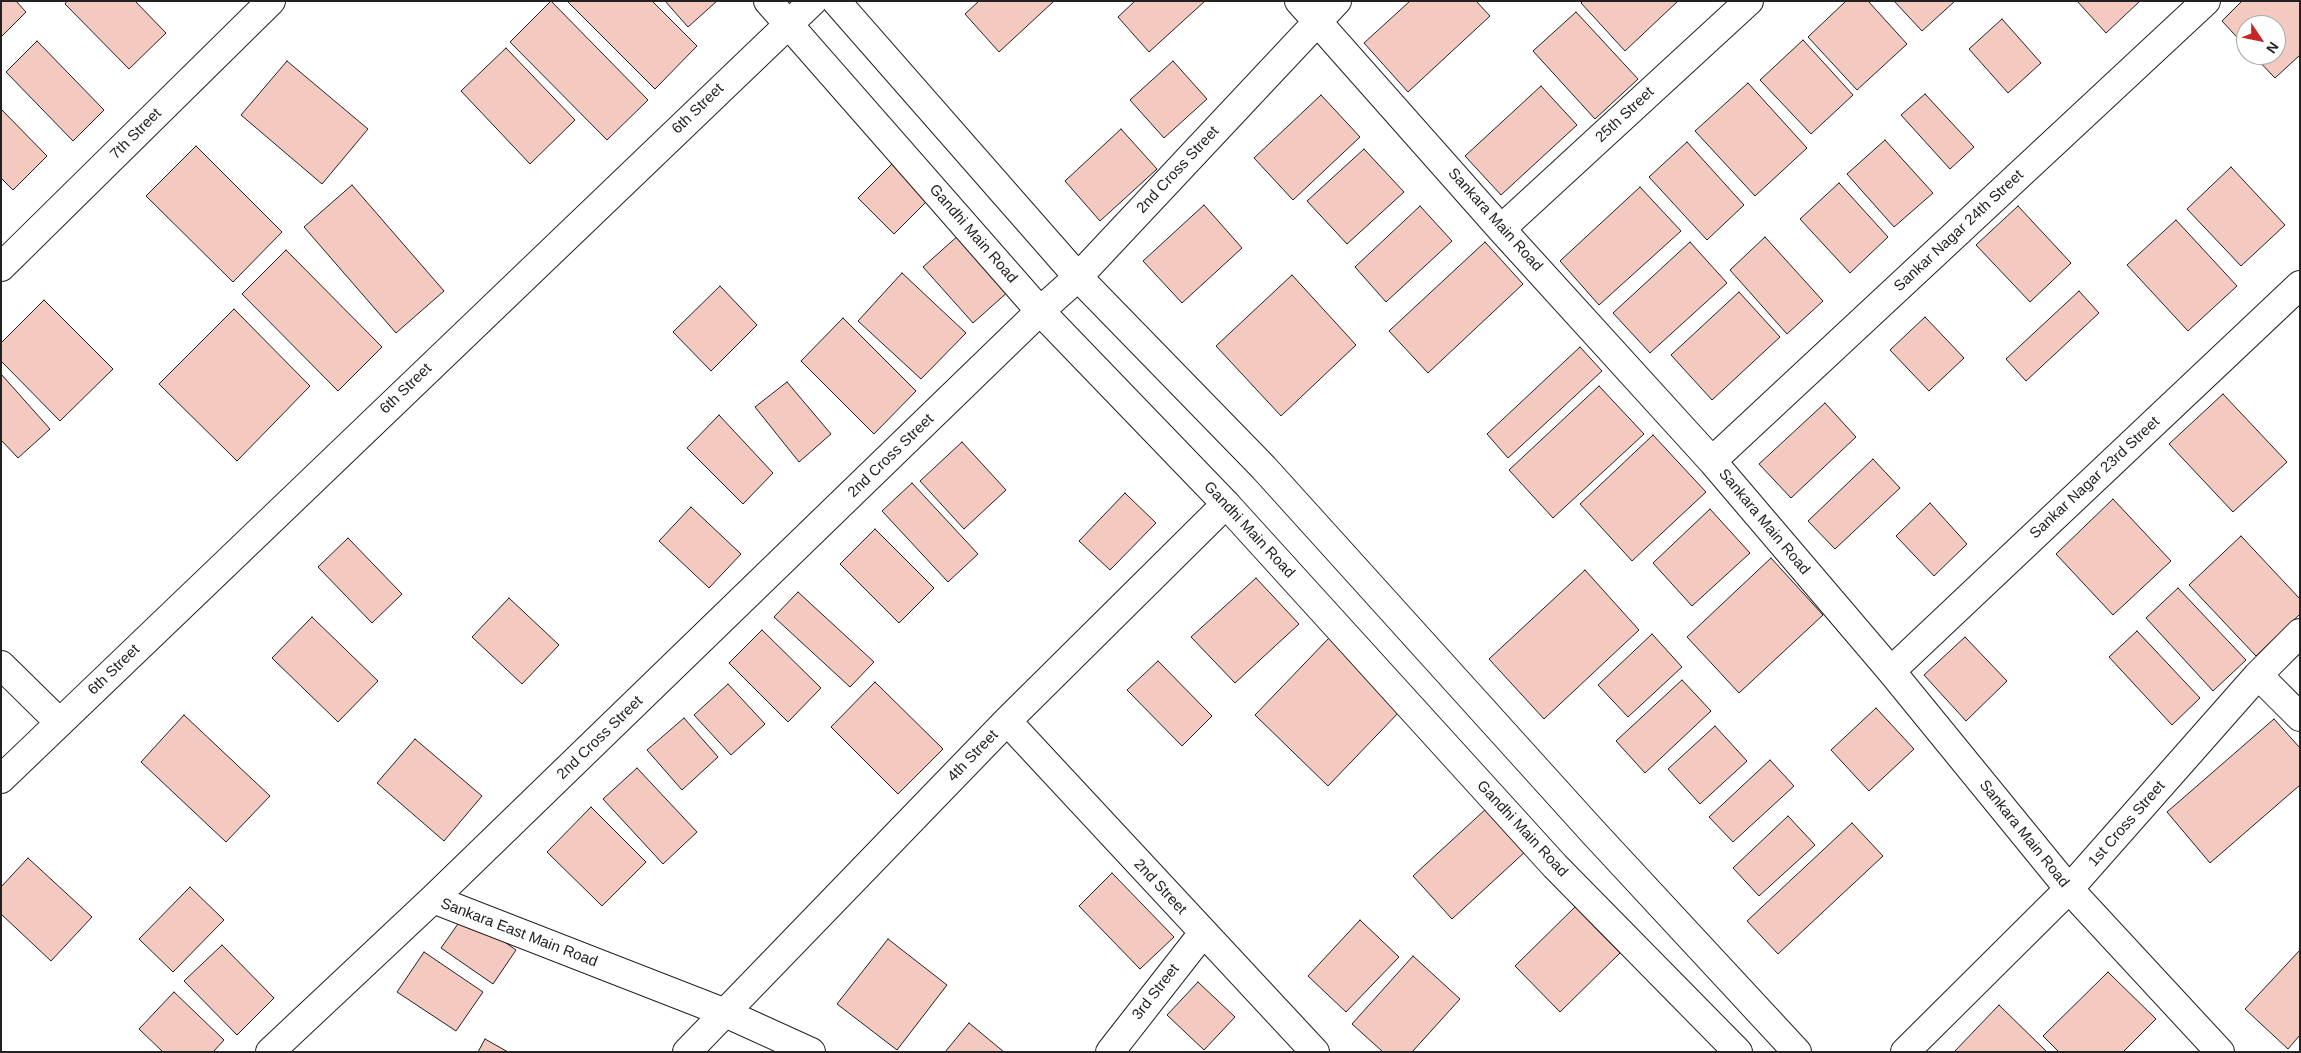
<!DOCTYPE html>
<style>
body{margin:0}
#map{position:relative;width:2301px;height:1053px;overflow:hidden;background:#fff;font-family:Helvetica,sans-serif}
canvas{display:block}
.frame{position:absolute;inset:0;border:2px solid #222;pointer-events:none}
.north{position:absolute;left:2236px;top:15px;width:50px;height:50px;box-sizing:border-box;background:#fff;border:1px solid #a7a7a7;border-radius:50%;rotate:124deg;font-size:14px;font-weight:700;line-height:20px;text-align:center;color:#222}
.north::after{content:'';display:block;margin:auto;width:18px;height:22px;background:#c62828;clip-path:polygon(50% 0,100% 100%,50% 72%,0 100%)}
</style>
<div id="map">
<canvas width="2301" height="1053"></canvas>
<div class="frame"></div>
<div class="north">N</div>
</div>
<script>
const context = document.querySelector('canvas').getContext('2d');
context.lineJoin = 'round';
function paint(path, color) { context.fillStyle = color; context.fill(path, 'evenodd'); }
const poly = rows => new Path2D(rows.map(r => 'M' + r).join(''));
function stroke(path, color, width, dash) { context.strokeStyle = color; context.lineWidth = width; context.lineCap = dash ? 'butt' : 'round'; context.setLineDash(dash || []); context.stroke(path); }
function write(font, color, halo, rows, align = 'center') {
  context.font = font + ' Helvetica,sans-serif'; context.lineWidth = 4; context.setLineDash([]); context.textBaseline = 'middle'; context.strokeStyle = halo; context.fillStyle = color; for (const [text, x, y, turn = 0] of rows) {
    context.save(); context.translate(x, y); context.rotate((+turn || 0) * Math.PI / 180); context.textAlign = isNaN(turn) ? turn : align; if (halo) context.strokeText(text, 0, 0); context.fillText(text, 0, 0); context.restore();
  }
}
const building = poly([
 [1,1,16,1,26,12,1,37,1,1],
 [67,1,135,1,166,33,129,69,65,4,67,1],
 [551,1,648,100,607,140,510,42,551,1],
 [567,1,652,1,697,46,655,89,567,1],
 [665,1,717,1,688,27,665,1],
 [979,1,1054,1,999,52,965,14,979,1],
 [1135,1,1205,1,1149,52,1118,17,1135,1],
 [1410,1,1476,1,1490,16,1408,92,1364,43,1410,1],
 [1583,1,1678,1,1625,51,1581,3,1583,1],
 [1846,1,1868,1,1907,44,1857,90,1808,37,1846,1],
 [1894,1,1955,1,1922,31,1894,1],
 [2077,1,2140,1,2106,33,2077,1],
 [2242,1,2300,1,2300,55,2275,78,2253,55,2276,55,2276,25,2246,25,2246,47,2222,21,2242,1],
 [1576,12,1638,79,1595,119,1533,51,1576,12],
 [2002,19,2041,63,2008,93,1969,49,2002,19],
 [1803,40,1853,95,1811,134,1760,80,1803,40],
 [37,41,104,110,73,141,6,72,37,41],
 [506,48,575,120,530,164,461,91,506,48],
 [287,61,368,129,322,184,241,115,287,61],
 [1173,61,1207,99,1164,138,1130,100,1173,61],
 [1748,83,1807,148,1755,196,1695,131,1748,83],
 [1541,86,1577,125,1501,195,1465,156,1541,86],
 [1925,94,1974,147,1950,169,1901,115,1925,94],
 [1321,95,1360,137,1293,200,1254,158,1321,95],
 [1,109,47,156,13,190,1,178,1,109],
 [1121,129,1157,169,1100,221,1065,181,1121,129],
 [1885,140,1933,193,1894,227,1847,174,1885,140],
 [1687,142,1744,205,1707,240,1649,177,1687,142],
 [196,146,282,232,233,282,146,196,196,146],
 [1364,149,1404,192,1347,244,1307,201,1364,149],
 [895,161,931,197,894,234,858,198,895,161],
 [2231,167,2285,225,2241,266,2187,209,2231,167],
 [1839,183,1888,237,1850,273,1800,219,1839,183],
 [352,185,444,291,396,333,304,227,352,185],
 [1640,187,1681,231,1599,305,1560,261,1640,187],
 [1204,205,1242,248,1182,303,1143,261,1204,205],
 [1420,206,1452,241,1386,302,1355,267,1420,206],
 [2018,206,2071,263,2030,302,1976,245,2018,206],
 [2176,220,2237,286,2188,331,2127,265,2176,220],
 [960,234,1010,290,973,323,923,267,960,234],
 [1765,237,1823,301,1787,334,1730,270,1765,237],
 [1485,242,1523,284,1428,373,1389,331,1485,242],
 [1690,242,1727,283,1650,353,1613,313,1690,242],
 [286,250,382,347,338,391,242,294,286,250],
 [902,273,966,333,921,379,858,321,902,273],
 [1292,275,1356,345,1281,416,1216,346,1292,275],
 [720,286,757,325,711,371,673,332,720,286],
 [2079,291,2099,313,2026,381,2006,359,2079,291],
 [1739,292,1780,337,1712,400,1671,355,1739,292],
 [44,300,113,369,60,421,1,361,1,343,44,300],
 [234,309,310,386,237,461,159,384,234,309],
 [1925,317,1964,358,1929,391,1890,350,1925,317],
 [843,318,916,391,874,434,801,361,843,318],
 [1580,347,1602,371,1508,458,1487,434,1580,347],
 [1,374,50,429,18,458,1,440,1,374],
 [787,382,831,434,799,462,755,407,787,382],
 [1599,386,1644,434,1553,518,1509,470,1599,386],
 [2223,394,2287,462,2233,512,2169,444,2223,394],
 [1825,403,1856,437,1791,498,1759,464,1825,403],
 [719,415,773,473,743,504,687,448,719,415],
 [1653,435,1706,492,1632,561,1580,504,1653,435],
 [962,442,1006,490,964,529,920,481,962,442],
 [1873,459,1900,488,1835,549,1808,521,1873,459],
 [912,483,978,554,948,582,882,511,912,483],
 [1125,493,1156,523,1110,570,1079,541,1125,493],
 [2113,499,2171,561,2113,615,2056,554,2113,499],
 [1930,503,1967,544,1934,576,1896,536,1930,503],
 [691,507,741,554,709,588,659,541,691,507],
 [1710,509,1750,553,1692,606,1653,563,1710,509],
 [875,529,934,588,899,623,840,564,875,529],
 [2241,536,2300,599,2300,614,2256,656,2189,585,2241,536],
 [348,538,402,594,372,623,318,567,348,538],
 [1771,558,1823,615,1739,693,1687,637,1771,558],
 [1585,570,1639,630,1544,719,1489,659,1585,570],
 [1256,578,1299,624,1235,683,1191,637,1256,578],
 [2178,588,2246,660,2213,691,2146,618,2178,588],
 [798,592,874,662,850,687,774,617,798,592],
 [509,598,559,645,522,684,472,637,509,598],
 [312,617,378,681,338,722,272,658,312,617],
 [762,630,821,688,788,722,729,663,762,630],
 [2137,631,2200,698,2172,725,2109,657,2137,631],
 [1652,634,1682,667,1628,717,1598,685,1652,634],
 [1965,637,2007,681,1966,721,1924,675,1965,637],
 [1329,638,1402,709,1328,786,1255,715,1329,638],
 [1158,661,1212,716,1182,746,1127,690,1158,661],
 [1682,680,1711,711,1645,773,1616,741,1682,680],
 [875,682,943,749,898,794,831,727,875,682],
 [728,684,765,724,731,755,694,715,728,684],
 [1876,708,1914,749,1869,791,1831,750,1876,708],
 [184,715,270,796,226,842,141,762,184,715],
 [684,718,718,757,682,790,647,750,684,718],
 [2274,719,2300,748,2300,785,2210,863,2167,812,2274,719],
 [1715,726,1747,761,1700,804,1668,769,1715,726],
 [415,739,482,796,444,841,377,783,415,739],
 [1770,760,1794,786,1733,842,1709,817,1770,760],
 [637,768,697,832,663,864,603,799,637,768],
 [591,807,646,862,602,906,547,852,591,807],
 [1487,808,1526,851,1452,919,1413,876,1487,808],
 [1788,816,1815,845,1759,896,1733,868,1788,816],
 [1852,823,1883,856,1778,954,1747,921,1852,823],
 [28,858,92,917,51,961,1,914,1,887,28,858],
 [1112,873,1174,937,1140,969,1079,906,1112,873],
 [190,887,224,920,173,972,139,939,190,887],
 [1575,907,1620,953,1560,1012,1515,966,1575,907],
 [465,914,516,950,493,984,441,948,465,914],
 [1360,920,1399,957,1346,1012,1308,976,1360,920],
 [888,939,947,985,897,1050,837,1004,888,939],
 [222,945,274,998,237,1035,184,981,222,945],
 [2300,950,2300,1035,2288,1049,2245,1009,2300,950],
 [424,952,483,992,456,1031,397,992,424,952],
 [1413,956,1460,999,1412,1052,1383,1052,1352,1024,1413,956],
 [2108,972,2156,1019,2123,1052,2059,1052,2043,1036,2108,972],
 [1198,982,1235,1017,1204,1050,1167,1015,1198,982],
 [174,992,224,1040,213,1052,163,1052,139,1029,174,992],
 [1999,1005,2047,1052,1954,1052,1999,1005],
 [969,1023,1004,1052,945,1052,969,1023],
 [485,1039,508,1052,478,1052,485,1039]
]);
const minor = poly([
 [1299,1,1501,229,1712,461,1891,671,2069,889,2220,1052],
 [1501,229,1749,1],
 [1,267,271,1],
 [1712,461,2206,1],
 [1,665,59,722],
 [1891,671,2300,285],
 [2258,675,2300,717],
 [1007,721,1315,1052],
 [1,779,813,1],
 [433,899,723,1012,811,1052],
 [270,1052,433,899,1040,311,1078,277,1337,1],
 [687,1052,1007,721,1226,504],
 [1110,1052,1203,933],
 [1905,1052,2069,889,2258,675,2300,633]
]);
const tertiary = poly([
 [768,1,1040,311,1226,504,1555,866,1738,1052],
 [836,1,1078,277,1264,468,1593,832,1797,1052]
]);
const streetNames = [
 ["6th Street",698,109,-44],
 ["25th Street",1625,115,-43],
 ["7th Street",136,134,-45],
 ["2nd Cross Street",1178,170,-47],
 ["Sankara Main Road",1495,220,48],
 ["Sankar Nagar 24th Street",1959,231,-43],
 ["Gandhi Main Road",973,234,49],
 ["6th Street",406,389,-44],
 ["2nd Cross Street",891,456,-44],
 ["Sankar Nagar 23rd Street",2095,478,-43],
 ["Sankara Main Road",1764,522,50],
 ["Gandhi Main Road",1249,530,47],
 ["6th Street",114,670,-44],
 ["2nd Cross Street",600,738,-44],
 ["4th Street",973,756,-46],
 ["1st Cross Street",2127,824,-49],
 ["Gandhi Main Road",1522,829,47],
 ["Sankara Main Road",2024,834,51],
 ["2nd Street",1160,887,47],
 ["Sankara East Main Road",519,933,21],
 ["3rd Street",1156,992,-52]
];
paint(building, '#f3c9c0');
stroke(building, '#222', 1);
stroke(minor, '#222', 30);
stroke(tertiary, '#222', 30);
stroke(minor, '#fff', 28);
stroke(tertiary, '#fff', 28);
write('15px', '#222', '#fff', streetNames);
</script>
